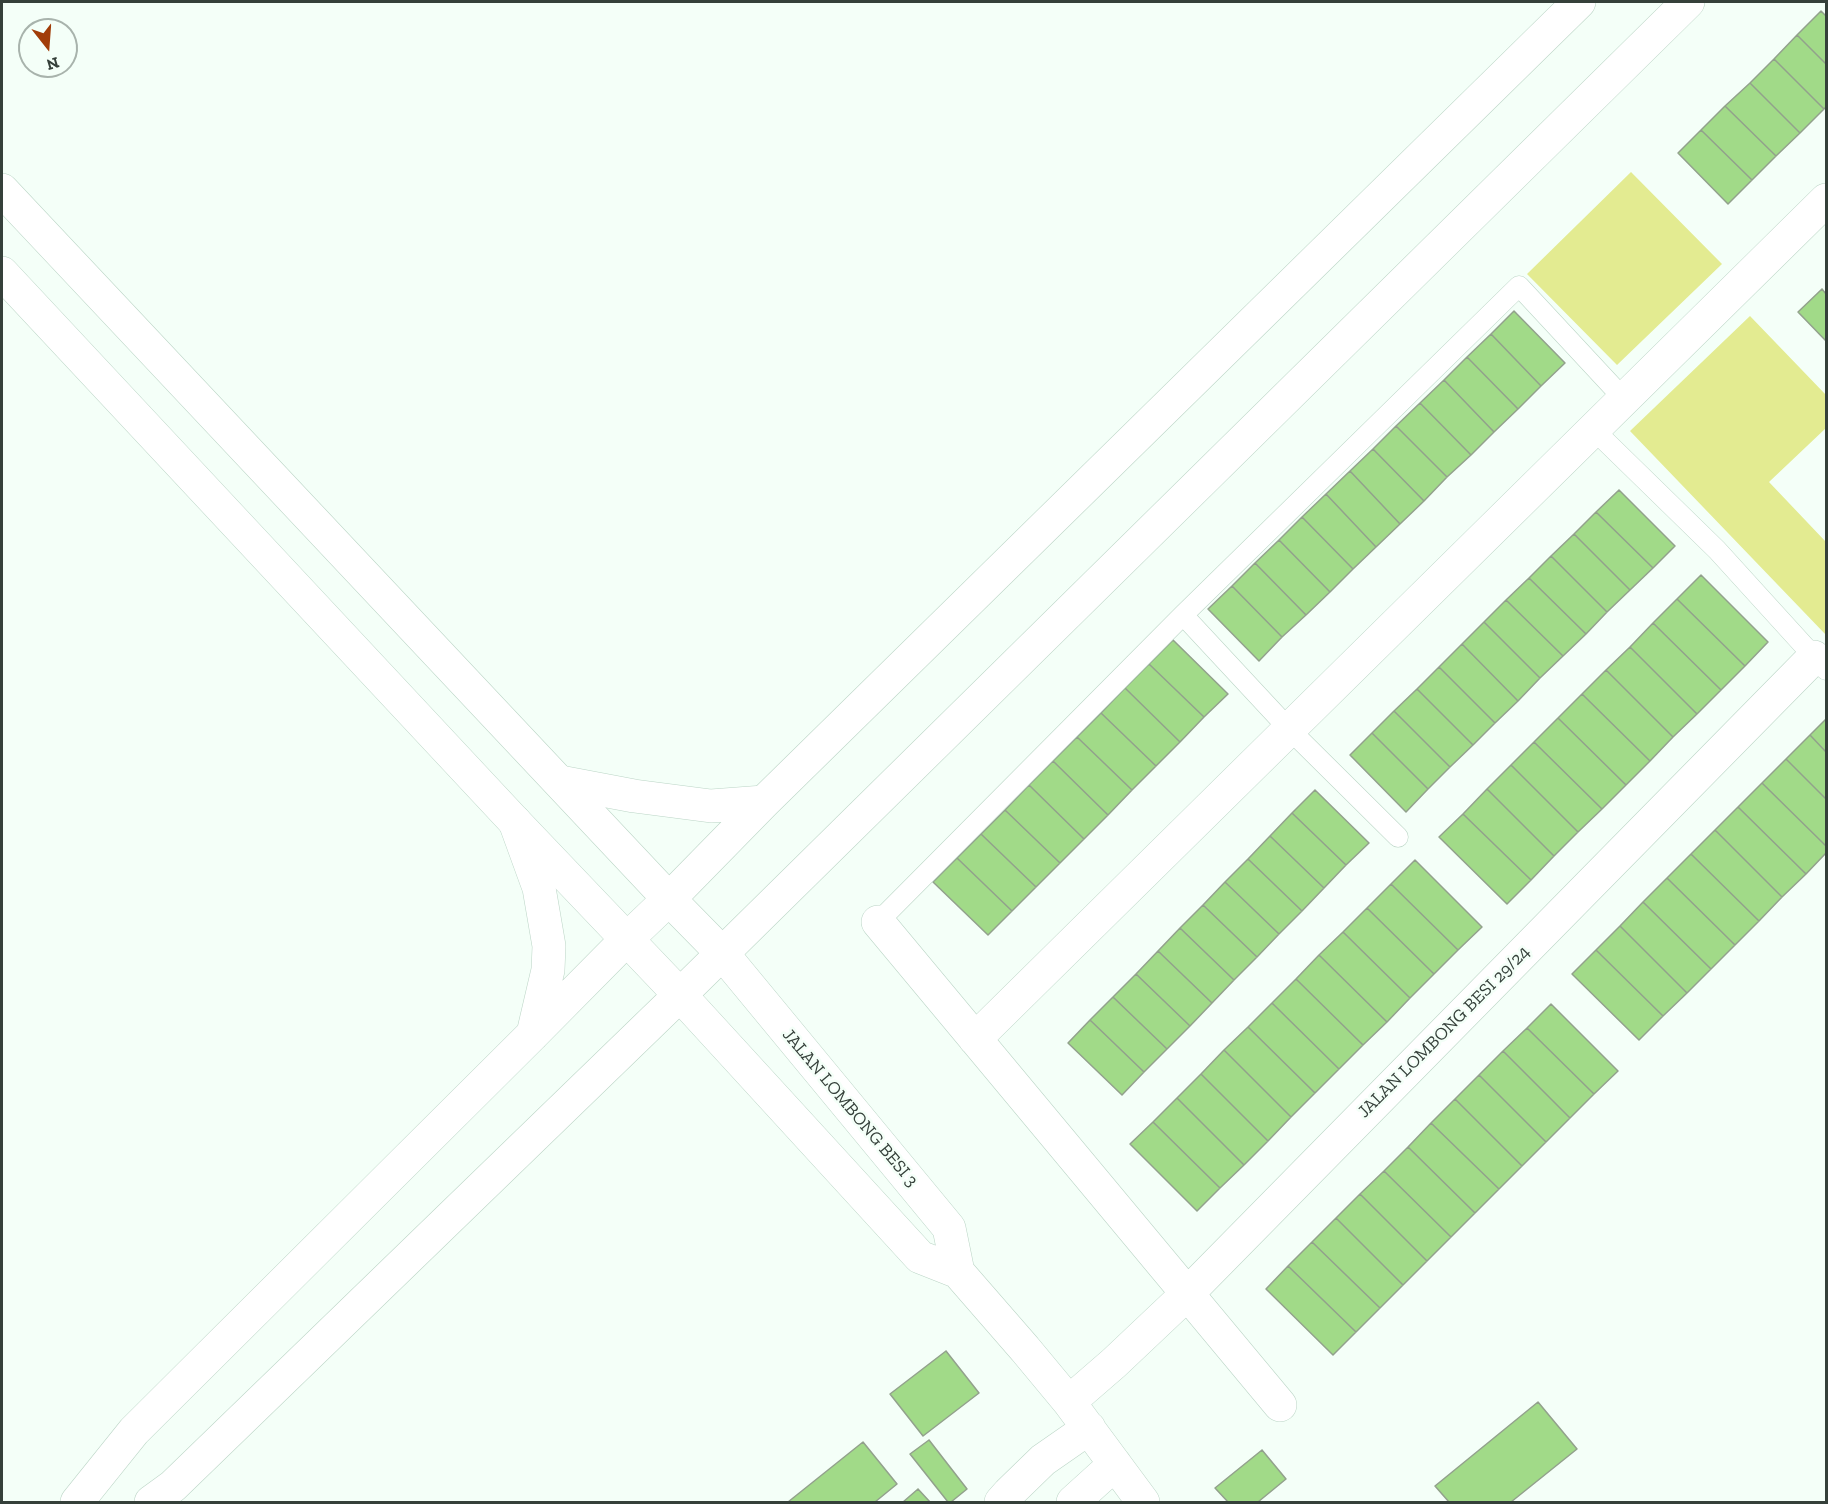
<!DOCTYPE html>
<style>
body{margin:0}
#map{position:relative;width:1828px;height:1504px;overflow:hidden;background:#f4fff8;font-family:"Zilla Slab",serif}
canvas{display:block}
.frame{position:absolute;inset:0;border:3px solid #35403a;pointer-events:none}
.north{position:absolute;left:18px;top:18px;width:60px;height:60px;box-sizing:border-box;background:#f4fff8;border:2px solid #a8b3ac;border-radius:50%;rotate:163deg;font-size:16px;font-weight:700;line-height:24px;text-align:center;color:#35403a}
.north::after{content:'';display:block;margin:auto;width:21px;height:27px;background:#a13d08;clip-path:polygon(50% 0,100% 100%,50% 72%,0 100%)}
</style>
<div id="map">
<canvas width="1828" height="1504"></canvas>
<div class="frame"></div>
<div class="north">N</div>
</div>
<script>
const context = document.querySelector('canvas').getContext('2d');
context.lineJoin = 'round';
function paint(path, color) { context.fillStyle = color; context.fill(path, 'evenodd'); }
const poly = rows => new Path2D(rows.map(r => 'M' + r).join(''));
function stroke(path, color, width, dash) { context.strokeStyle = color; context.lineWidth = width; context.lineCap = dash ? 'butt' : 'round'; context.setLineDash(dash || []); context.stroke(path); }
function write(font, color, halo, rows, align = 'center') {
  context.font = font + ' "Zilla Slab",serif'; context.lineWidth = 5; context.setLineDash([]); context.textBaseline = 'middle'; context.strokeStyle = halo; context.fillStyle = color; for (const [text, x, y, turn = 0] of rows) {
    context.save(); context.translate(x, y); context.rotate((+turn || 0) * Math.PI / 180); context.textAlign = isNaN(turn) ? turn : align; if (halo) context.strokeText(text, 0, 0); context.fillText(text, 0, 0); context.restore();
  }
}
const green = poly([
 [1631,172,1722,264,1617,365,1527,274],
 [1750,316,1826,395,1826,428,1769,482,1826,542,1826,635,1630,431]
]);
const building = poly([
 [1821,11,1826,16,1826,64,1797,35,1821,11],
 [1797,35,1826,64,1826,107,1824,109,1774,59,1797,35],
 [1774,59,1824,109,1800,133,1750,83,1774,59],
 [1750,83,1800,133,1776,156,1725,106,1750,83],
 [1725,106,1776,156,1752,180,1701,130,1725,106],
 [1701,130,1752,180,1728,204,1678,153,1701,130],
 [1822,289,1826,294,1826,341,1798,312,1822,289],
 [1514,311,1565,363,1541,386,1491,334,1514,311],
 [1491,334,1541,386,1518,409,1467,357,1491,334],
 [1467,357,1518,409,1494,432,1444,380,1467,357],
 [1444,380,1494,432,1471,455,1420,403,1444,380],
 [1420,403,1471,455,1447,477,1396,426,1420,403],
 [1396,426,1447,477,1424,501,1373,449,1396,426],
 [1373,449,1424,501,1400,524,1350,471,1373,449],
 [1350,471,1400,524,1376,547,1326,494,1350,471],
 [1619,490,1675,546,1653,568,1596,512,1619,490],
 [1326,494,1376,547,1353,569,1302,517,1326,494],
 [1596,512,1653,568,1630,590,1574,534,1596,512],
 [1302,517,1353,569,1330,592,1279,540,1302,517],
 [1574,534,1630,590,1607,612,1551,556,1574,534],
 [1279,540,1330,592,1306,615,1255,563,1279,540],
 [1551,556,1607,612,1586,634,1529,578,1551,556],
 [1255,563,1306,615,1282,637,1232,586,1255,563],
 [1701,575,1768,642,1745,666,1677,599,1701,575],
 [1529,578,1586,634,1563,656,1506,600,1529,578],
 [1232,586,1282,637,1259,661,1208,609,1232,586],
 [1677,599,1745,666,1721,690,1653,623,1677,599],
 [1506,600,1563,656,1540,678,1484,622,1506,600],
 [1484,622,1540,678,1518,701,1462,644,1484,622],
 [1653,623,1721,690,1697,714,1630,647,1653,623],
 [1173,640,1228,694,1204,717,1149,664,1173,640],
 [1462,644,1518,701,1495,723,1439,667,1462,644],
 [1630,647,1697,714,1673,737,1606,670,1630,647],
 [1149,664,1204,717,1180,742,1125,688,1149,664],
 [1439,667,1495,723,1473,745,1417,689,1439,667],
 [1606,670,1673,737,1650,761,1582,694,1606,670],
 [1125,688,1180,742,1156,766,1101,713,1125,688],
 [1417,689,1473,745,1450,767,1394,711,1417,689],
 [1582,694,1650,761,1626,785,1558,718,1582,694],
 [1394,711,1450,767,1428,789,1372,733,1394,711],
 [1101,713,1156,766,1132,790,1077,737,1101,713],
 [1558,718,1626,785,1602,809,1534,742,1558,718],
 [1826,719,1826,752,1810,735,1826,719],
 [1372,733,1428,789,1406,812,1350,755,1372,733],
 [1810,735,1826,752,1826,799,1786,759,1810,735],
 [1077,737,1132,790,1108,815,1053,761,1077,737],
 [1534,742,1602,809,1578,832,1511,765,1534,742],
 [1786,759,1826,799,1826,846,1762,783,1786,759],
 [1053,761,1108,815,1084,839,1029,785,1053,761],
 [1511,765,1578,832,1554,856,1487,789,1511,765],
 [1762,783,1826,846,1826,853,1806,874,1738,807,1762,783],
 [1029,785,1084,839,1060,863,1005,810,1029,785],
 [1487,789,1554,856,1531,880,1463,814,1487,789],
 [1315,790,1369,843,1346,865,1292,813,1315,790],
 [1738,807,1806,874,1782,897,1715,830,1738,807],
 [1005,810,1060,863,1036,887,981,834,1005,810],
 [1292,813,1346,865,1324,888,1270,836,1292,813],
 [1463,814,1531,880,1507,904,1439,837,1463,814],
 [1715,830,1782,897,1759,921,1691,854,1715,830],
 [981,834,1036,887,1012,911,957,858,981,834],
 [1270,836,1324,888,1302,911,1248,859,1270,836],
 [1691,854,1759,921,1735,945,1667,878,1691,854],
 [957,858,1012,911,988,935,933,882,957,858],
 [1248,859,1302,911,1279,934,1225,882,1248,859],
 [1415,860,1482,927,1458,950,1391,884,1415,860],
 [1667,878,1735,945,1711,969,1643,902,1667,878],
 [1225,882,1279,934,1257,957,1203,905,1225,882],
 [1391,884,1458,950,1434,974,1367,908,1391,884],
 [1643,902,1711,969,1687,993,1620,926,1643,902],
 [1203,905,1257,957,1234,980,1180,928,1203,905],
 [1367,908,1434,974,1410,998,1343,932,1367,908],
 [1620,926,1687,993,1663,1016,1596,950,1620,926],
 [1180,928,1234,980,1212,1003,1158,951,1180,928],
 [1343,932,1410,998,1387,1022,1319,955,1343,932],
 [1596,950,1663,1016,1639,1040,1572,974,1596,950],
 [1158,951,1212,1003,1190,1026,1136,974,1158,951],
 [1319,955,1387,1022,1363,1045,1296,979,1319,955],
 [1136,974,1190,1026,1167,1049,1113,997,1136,974],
 [1296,979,1363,1045,1339,1069,1272,1003,1296,979],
 [1113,997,1167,1049,1144,1072,1090,1020,1113,997],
 [1272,1003,1339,1069,1315,1093,1248,1027,1272,1003],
 [1551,1004,1618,1071,1594,1094,1527,1028,1551,1004],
 [1090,1020,1144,1072,1122,1095,1068,1043,1090,1020],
 [1248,1027,1315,1093,1291,1117,1224,1050,1248,1027],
 [1527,1028,1594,1094,1570,1118,1503,1051,1527,1028],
 [1224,1050,1291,1117,1268,1141,1201,1074,1224,1050],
 [1503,1051,1570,1118,1546,1142,1479,1075,1503,1051],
 [1201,1074,1268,1141,1244,1165,1177,1098,1201,1074],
 [1479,1075,1546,1142,1522,1166,1455,1099,1479,1075],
 [1177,1098,1244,1165,1220,1188,1153,1122,1177,1098],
 [1455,1099,1522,1166,1499,1189,1431,1123,1455,1099],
 [1153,1122,1220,1188,1197,1211,1130,1144,1153,1122],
 [1431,1123,1499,1189,1475,1213,1408,1147,1431,1123],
 [1408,1147,1475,1213,1451,1237,1384,1171,1408,1147],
 [1384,1171,1451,1237,1427,1261,1360,1194,1384,1171],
 [1360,1194,1427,1261,1403,1285,1336,1218,1360,1194],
 [1336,1218,1403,1285,1380,1308,1312,1242,1336,1218],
 [1312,1242,1380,1308,1356,1332,1288,1266,1312,1242],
 [1288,1266,1356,1332,1333,1355,1266,1289,1288,1266],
 [946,1351,979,1393,923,1436,890,1394,946,1351],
 [1538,1402,1577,1449,1511,1502,1449,1502,1435,1486,1538,1402],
 [929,1440,967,1489,951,1502,948,1502,910,1454,929,1440],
 [863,1442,897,1484,875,1502,788,1502,863,1442],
 [1262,1450,1286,1479,1258,1502,1228,1502,1215,1488,1262,1450],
 [918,1489,930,1502,903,1502,918,1489]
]);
const lane = poly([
 [1593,429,1717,550,1826,670],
 [1183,615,1289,729,1398,837],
 [878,922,1183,615,1519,286,1624,399]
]);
const street = poly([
 [2,190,669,899,722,953,949,1228,958,1272],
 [2,273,515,822,680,995,920,1257,958,1272,1025,1349,1069,1402,1143,1502],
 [878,922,1280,1405],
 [975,1039,1826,200],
 [1069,1402,1114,1363,1187,1294,1814,657],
 [1001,1502,1009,1493,1043,1460,1089,1428],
 [1073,1502,1115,1464]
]);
const secondary = poly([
 [560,782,634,796,711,806,764,802],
 [515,822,539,888,549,946,548,970,533,1034],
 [77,1502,134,1431,532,1035,627,939,669,899,764,802,1579,2],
 [151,1502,173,1486,680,995,1688,2]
]);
const streetNames = [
 ["JALAN LOMBONG BESI 29/24",1444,1032,-45],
 ["JALAN LOMBONG BESI 3",850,1108,50]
];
paint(green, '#e3eb91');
paint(building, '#a1da88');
stroke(building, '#92a18c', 1.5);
stroke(lane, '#bbd5c6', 21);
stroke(street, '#bbd5c6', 34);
stroke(secondary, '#bbd5c6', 34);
stroke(lane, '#fff', 20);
stroke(street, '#fff', 33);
stroke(secondary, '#fff', 33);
write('18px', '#35403a', '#f4fff8', streetNames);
</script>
